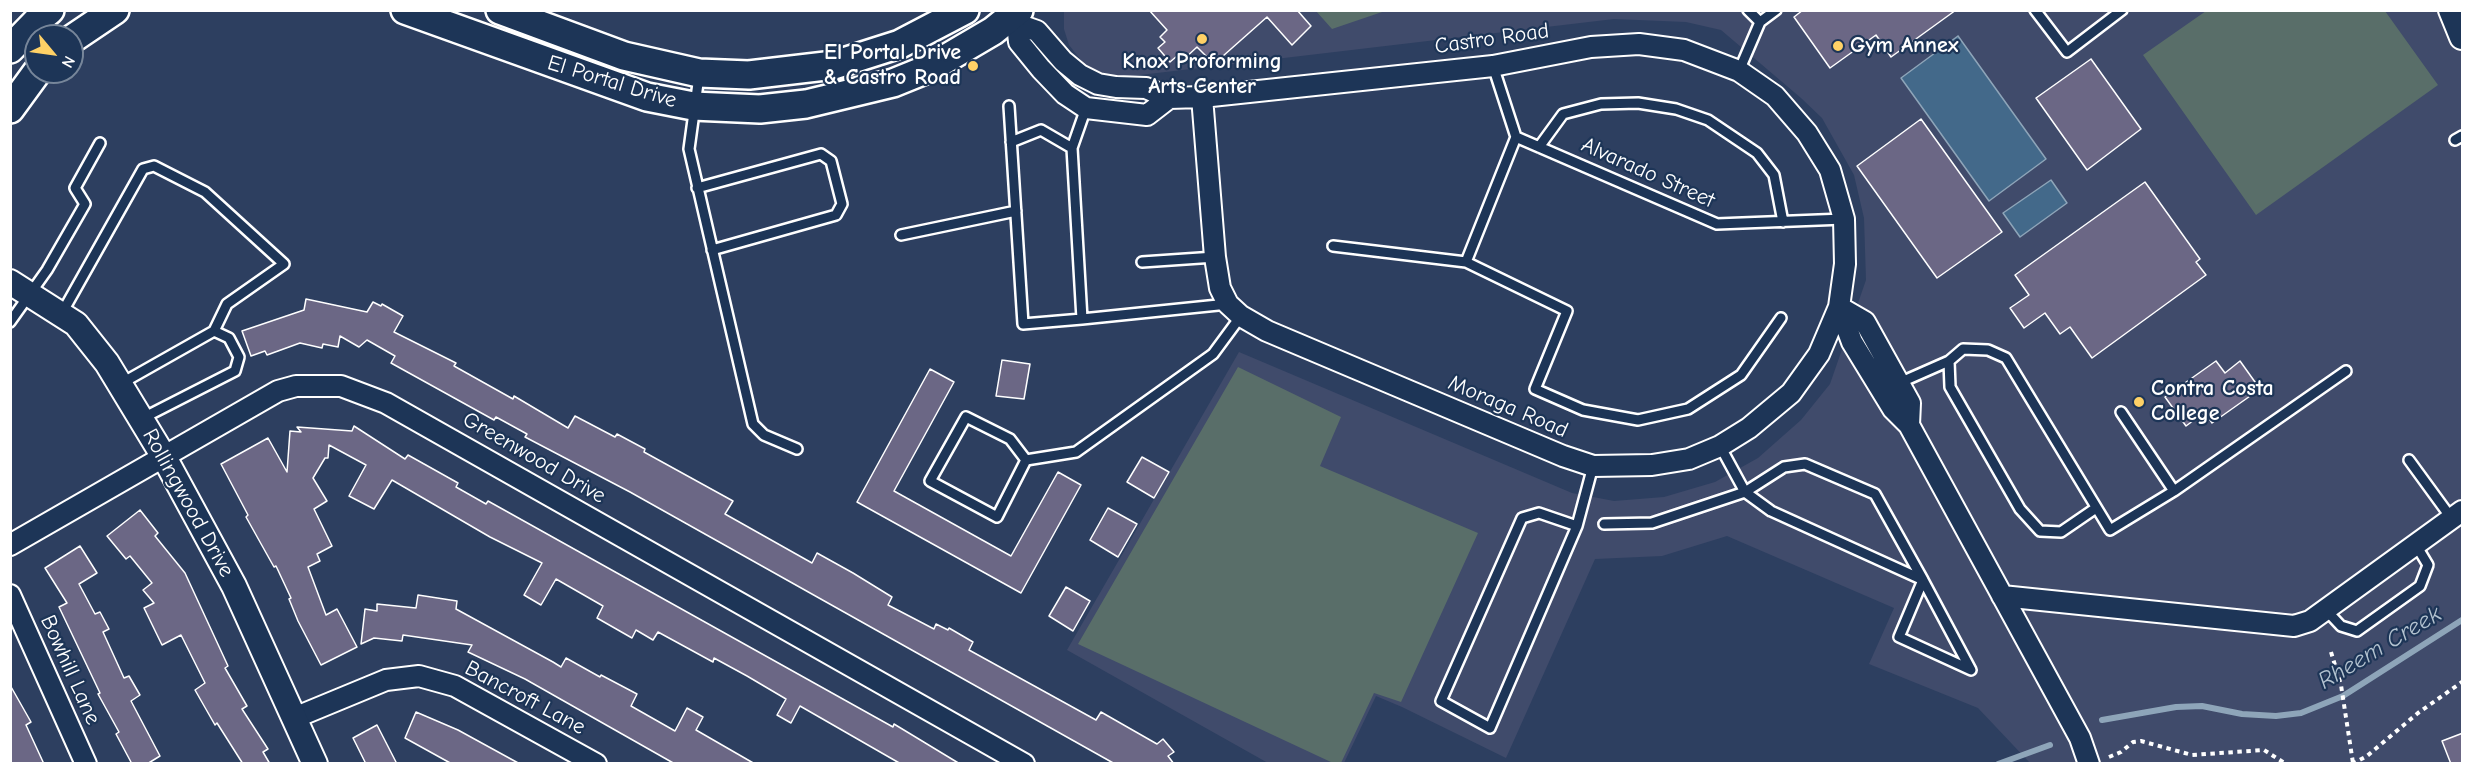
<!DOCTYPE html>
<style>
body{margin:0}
#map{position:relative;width:2473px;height:774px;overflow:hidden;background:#2d3f60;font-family:"Comic Neue",sans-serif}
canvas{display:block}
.frame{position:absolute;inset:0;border:12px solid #fff;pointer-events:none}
.north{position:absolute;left:24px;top:24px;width:60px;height:60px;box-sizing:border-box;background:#1d3557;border:2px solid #77869a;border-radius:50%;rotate:119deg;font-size:16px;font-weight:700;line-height:24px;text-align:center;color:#fff}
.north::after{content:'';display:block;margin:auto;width:21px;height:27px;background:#ffd166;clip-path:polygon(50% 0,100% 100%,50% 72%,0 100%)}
</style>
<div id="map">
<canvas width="2473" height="774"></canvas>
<div class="frame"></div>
<div class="north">N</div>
</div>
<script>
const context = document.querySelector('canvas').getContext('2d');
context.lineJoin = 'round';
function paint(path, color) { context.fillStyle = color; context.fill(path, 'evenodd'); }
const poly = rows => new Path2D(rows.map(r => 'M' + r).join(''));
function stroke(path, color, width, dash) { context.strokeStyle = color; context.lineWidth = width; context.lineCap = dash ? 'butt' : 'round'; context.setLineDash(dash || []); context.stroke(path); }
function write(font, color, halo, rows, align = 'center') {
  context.font = font + ' "Comic Neue",sans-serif'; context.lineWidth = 4.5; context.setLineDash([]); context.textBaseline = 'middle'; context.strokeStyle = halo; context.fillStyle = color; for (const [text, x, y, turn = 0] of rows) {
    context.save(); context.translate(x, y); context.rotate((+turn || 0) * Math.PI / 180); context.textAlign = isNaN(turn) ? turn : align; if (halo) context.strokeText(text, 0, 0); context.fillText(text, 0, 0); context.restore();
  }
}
const built = poly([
 [1064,10,2462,11,2462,763,2030,763,1978,708,1869,664,1894,608,1727,536,1662,556,1595,559,1506,758,1402,707,1376,696,1344,763,1268,763,1067,650,1239,352,1572,493,1614,501,1664,497,1715,482,1758,458,1801,420,1830,384,1866,280,1864,218,1854,175,1822,118,1801,98,1721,30,1686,22,1614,19,1123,77,1099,73,1084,64,1069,45,1064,29]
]);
const green = poly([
 [1316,11,1385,11,1332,29],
 [2206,11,2385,11,2438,85,2256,215,2143,55],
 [1238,367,1341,417,1320,466,1478,533,1401,702,1374,693,1341,763,1333,763,1078,644]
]);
const water = poly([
 [1958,36,2046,159,1989,201,1901,78,1958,36],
 [2051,180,2067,203,2020,237,2003,213,2051,180]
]);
const stream = poly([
 [2102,720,2176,707,2202,706,2242,714,2276,716,2301,713,2343,696,2462,620],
 [1998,764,2050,745]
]);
const building = poly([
 [1149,10,1297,10,1311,26,1292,45,1267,17,1214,64,1197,47,1183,60,1177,56,1170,62,1158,48,1165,42,1160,37,1167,30,1149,10],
 [1803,10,1956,10,1891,57,1876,35,1830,68,1794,17,1803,10],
 [2091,59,2141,129,2087,170,2036,98,2091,59],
 [1921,119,2002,232,1937,278,1857,166,1921,119],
 [2145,182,2200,259,2196,262,2206,275,2092,358,2070,327,2060,334,2045,313,2024,328,2010,308,2029,295,2015,275,2145,182],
 [306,299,367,312,373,302,381,306,382,304,403,316,394,332,456,363,454,366,513,399,514,396,568,428,575,416,615,437,617,434,645,449,644,452,733,501,725,514,812,563,817,553,853,573,892,597,888,605,934,629,936,624,948,630,949,628,973,642,969,650,1096,720,1101,712,1157,744,1163,739,1174,752,1168,756,1174,764,1115,764,630,492,525,437,527,434,496,417,494,420,438,389,391,363,395,356,367,340,359,347,340,336,338,347,323,344,322,348,300,343,267,355,265,351,251,356,242,331,304,310,306,299],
 [1002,360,1030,364,1024,399,996,396,1002,360],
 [2216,361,2225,373,2240,361,2260,389,2212,423,2205,412,2186,426,2165,397,2216,361],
 [930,369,954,382,894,491,1011,556,1058,472,1081,485,1021,593,857,502,930,369],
 [354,426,405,459,408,455,458,483,456,487,486,504,488,501,893,727,894,724,960,764,901,764,800,706,791,723,777,715,786,699,747,676,714,658,713,662,658,632,653,640,636,630,632,638,597,618,603,606,556,579,541,605,524,595,542,563,490,537,392,480,374,509,349,496,366,465,329,445,328,458,325,458,313,478,327,501,314,509,332,546,317,554,320,561,308,567,326,615,337,609,357,647,321,665,298,621,289,599,291,598,276,566,274,567,246,517,248,515,221,464,268,438,287,472,290,431,301,432,297,427,352,431,354,426],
 [1142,457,1169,472,1154,498,1127,482,1142,457],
 [1108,508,1137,524,1118,557,1090,540,1108,508],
 [140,510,158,533,155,536,185,573,228,666,225,668,247,706,242,709,268,749,263,752,270,764,243,764,217,723,215,725,195,690,205,683,181,635,162,645,144,608,154,603,143,590,152,583,130,556,126,559,107,536,140,510],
 [80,546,97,573,79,584,95,614,100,612,109,629,103,632,124,678,129,676,140,695,131,701,160,756,147,764,132,764,116,734,119,732,98,694,100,693,59,607,67,603,45,568,80,546],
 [1066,587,1090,601,1073,631,1049,616,1066,587],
 [418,595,457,601,456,609,553,662,561,667,566,658,600,677,601,675,637,694,631,706,675,731,687,708,703,717,696,730,755,764,675,764,525,679,468,652,472,645,403,635,402,641,374,638,361,644,365,609,377,611,377,604,416,608,418,595],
 [10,685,31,722,26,725,44,764,10,764,10,685],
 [416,712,458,730,520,764,452,764,405,738,416,712],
 [377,725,397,764,366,764,353,738,377,725],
 [2463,733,2463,764,2451,764,2442,741,2463,733]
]);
const path = poly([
 [2331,652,2341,685,2353,763],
 [2109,757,2121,752,2133,742,2141,741,2192,755,2264,750,2286,764],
 [2352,764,2367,756,2418,713,2462,682]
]);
const service = poly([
 [1748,10,1760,22],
 [2035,10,2067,52,2122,10],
 [1493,66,1516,137,1717,224,1844,219],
 [1739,71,1760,22,1776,10],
 [699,76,689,149,753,424,764,435,797,449],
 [1009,106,1023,324,1082,319,1072,148,1086,108],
 [2455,140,2462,136],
 [1011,142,1041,130,1072,148],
 [1539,147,1563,114,1601,104,1638,103,1676,109,1708,120,1757,153,1774,175,1783,222],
 [697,188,821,154,831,161,842,204,836,215,712,250],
 [901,235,1016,211],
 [1333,246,1466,262,1567,311,1535,389,1583,410,1638,420,1688,409,1741,375,1781,318],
 [1142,262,1215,257],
 [1466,262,1516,137],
 [62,313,143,169,154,166,205,192,284,264,227,304,214,331],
 [1082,319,1228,304],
 [10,322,47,270,85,204,75,188,100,143],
 [1949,361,1950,387,2020,509,2040,531,2061,532,2096,508],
 [122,383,214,331,229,338,239,357,235,371,141,419],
 [1899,383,1949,361,1963,349,1988,350,2006,358,2110,530,2174,491,2346,371],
 [2121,412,2174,491],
 [1026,460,1010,439,966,417,930,481,997,517,1026,460,1076,452,1213,354,1241,316],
 [2409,460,2452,519],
 [1604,524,1652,523,1745,492,1784,467,1805,464,1875,494,1923,580,1899,637,1971,670,1923,580,1771,511,1745,492,1720,446],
 [1577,526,1539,513,1522,518,1441,701,1490,728,1577,526,1593,466],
 [2326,610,2341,626,2357,631,2420,586,2428,565,2416,545]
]);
const minor = poly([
 [1010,15,1017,24,1019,42,1041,69,1065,94,1086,108,1147,115,1169,98],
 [1017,24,1037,31,1063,61,1080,75,1098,84,1116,87,1146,88,1169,98,1202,97,1493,66,1591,47,1639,44,1684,50,1739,71,1775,96,1807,133,1830,170,1844,219,1845,264,1839,307,1819,354,1791,393,1749,428,1720,446,1689,459,1652,465,1593,466,1563,456,1267,331,1241,316,1228,304,1220,288,1215,257,1202,97],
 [1839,307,1852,342,1893,409,1909,425,2080,738,2089,764],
 [1839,307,1865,322,1910,403,1909,425],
 [10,545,278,391,296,386,341,386,386,403,1024,764],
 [10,595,86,764],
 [2002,596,2294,626,2310,621,2462,511],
 [294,718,386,680,419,676,455,686,596,764]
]);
const tertiary = poly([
 [2451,10,2462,37],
 [10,282,76,324,107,363,164,457,234,586,315,764]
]);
const secondary = poly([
 [405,10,647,97,693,106,760,109,806,104,893,83,930,68,993,31,1019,10],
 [500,10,624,56,699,73,749,75,834,65,900,44,965,10],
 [72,39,115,10],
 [10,49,39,19,50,10],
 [10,109,37,72]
]);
const markers = [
 [1202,39,6,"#ffd166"],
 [1838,46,6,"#ffd166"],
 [973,66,6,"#ffd166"],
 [2139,402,6,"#ffd166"]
];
const streetNames = [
 ["Castro Road",1492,39,-8],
 ["El Portal Drive",612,82,17],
 ["Alvarado Street",1648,173,24],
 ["Moraga Road",1508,407,23],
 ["Greenwood Drive",534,458,30],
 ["Rollingwood Drive",188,503,61],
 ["Bowhill Lane",70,670,66],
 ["Bancroft Lane",525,698,28]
];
const poiNames = [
 ["Gym Annex",1850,46],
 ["El Portal Drive",961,53,"right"],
 ["& Castro Road",961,78,"right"],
 ["Knox Proforming",1202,62,"center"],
 ["Arts Center",1202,87,"center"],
 ["Contra Costa",2151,389],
 ["College",2151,414]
];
const waterNames = [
 ["Rheem Creek",2380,648,-31]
];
paint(built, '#404b6b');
paint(green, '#596e69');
paint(water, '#43698a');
stroke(water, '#8ea5b9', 1.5);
stroke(stream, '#8ea5b9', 6);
paint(building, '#6b6785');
stroke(building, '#fff', 1.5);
stroke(service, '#fff', 14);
stroke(minor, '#fff', 24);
stroke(tertiary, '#fff', 28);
stroke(secondary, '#fff', 32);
stroke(path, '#fff', 4, [4.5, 4.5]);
stroke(service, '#1d3557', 9);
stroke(minor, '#1d3557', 20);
stroke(tertiary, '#1d3557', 24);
stroke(secondary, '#1d3557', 27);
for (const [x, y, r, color] of markers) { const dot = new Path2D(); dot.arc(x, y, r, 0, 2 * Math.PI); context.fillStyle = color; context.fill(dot); stroke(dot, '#1d3557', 2); }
write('22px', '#fff', '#1d3557', streetNames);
write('bold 22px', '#fff', '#1d3557', poiNames, 'left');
write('italic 24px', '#b4c3d0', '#1d3557', waterNames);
</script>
